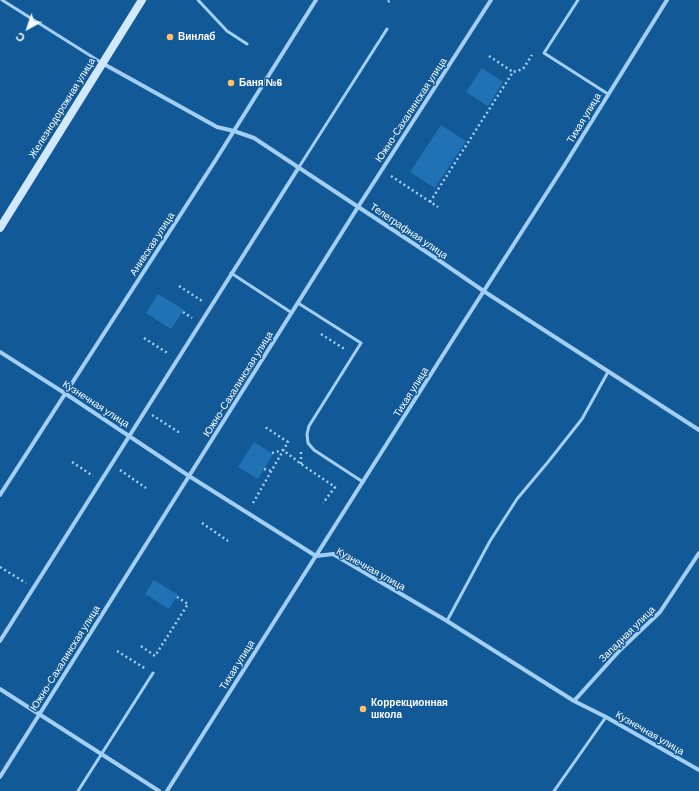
<!DOCTYPE html>
<meta charset="utf-8">
<style>
body{margin:0}
#map{position:relative;width:699px;height:791px;overflow:hidden;background:#125997;font-family:Barlow,sans-serif}
canvas{display:block}
.north{position:absolute;left:8px;top:8px;width:40px;height:40px;-webkit-text-stroke:3px #125997;paint-order:stroke;rotate:220deg;font-size:11px;font-weight:700;line-height:16px;text-align:center;color:#fff}
.north::after{content:'';display:block;margin:auto;width:14px;height:18px;background:#fff;clip-path:polygon(50% 0,100% 100%,50% 72%,0 100%)}
</style>
<div id="map">
<canvas width="699" height="791"></canvas>
<div class="north">С</div>
</div>
<script>
const context = document.querySelector('canvas').getContext('2d');
context.lineJoin = 'round';
function paint(path, color) { context.fillStyle = color; context.fill(path, 'evenodd'); }
const poly = rows => new Path2D(rows.map(r => 'M' + r).join(''));
function stroke(path, color, width, dash) { context.strokeStyle = color; context.lineWidth = width; context.lineCap = dash ? 'butt' : 'round'; context.setLineDash(dash || []); context.stroke(path); }
function write(font, color, halo, rows, align = 'center') {
  context.font = font + ' Barlow,sans-serif'; context.lineWidth = 3; context.setLineDash([]); context.textBaseline = 'middle'; context.strokeStyle = halo; context.fillStyle = color; for (const [text, x, y, turn = 0] of rows) {
    context.save(); context.translate(x, y); context.rotate((+turn || 0) * Math.PI / 180); context.textAlign = isNaN(turn) ? turn : align; if (halo) context.strokeText(text, 0, 0); context.fillText(text, 0, 0); context.restore();
  }
}
const green = poly([
 [482,68,503,82,488,106,466,92],
 [441,125,466,141,435,188,410,172],
 [158,294,184,310,171,329,146,313],
 [254,442,273,454,258,479,238,467],
 [154,580,178,595,169,609,145,594]
]);
const path = poly([
 [388,2,390,0],
 [489,56,513,72],
 [391,176,438,207],
 [430,202,513,72,523,69,532,55],
 [179,286,202,301],
 [183,312,192,318],
 [321,334,346,350],
 [144,338,169,354],
 [152,415,180,433],
 [272,453,283,450,301,464,335,487,323,503],
 [72,462,93,476],
 [301,464,301,451],
 [264,469,271,471],
 [120,470,146,488],
 [253,503,288,442,265,427],
 [202,523,228,541],
 [0,567,26,583],
 [141,646,155,656,188,604,177,597],
 [117,651,146,669]
]);
const lane = poly([
 [2,0,102,63],
 [198,0,227,31,247,44],
 [578,0,544,53,608,94],
 [299,167,387,29],
 [231,273,292,313],
 [298,303,361,343,309,426,307,434,308,443,314,450,363,482],
 [447,621,490,541,517,499,548,462,582,419,608,372],
 [78,791,153,673],
 [554,791,606,717]
]);
const street = poly([
 [102,63,217,127,234,131,254,138,437,259,485,292,699,430],
 [0,352,66,394,189,476,316,556,333,554,447,621,574,701,606,717,699,770],
 [0,495,215,161,316,0],
 [0,641,299,167],
 [0,689,159,791],
 [574,701,620,650,660,612,699,553],
 [0,777,358,207,491,0],
 [167,791,462,325,564,166,667,0]
]);
const secondary = poly([
 [0,228,142,0]
]);
const markers = [
 [170,37,4,"#ffc365"],
 [231,83,4,"#ffc365"],
 [363,709,4,"#ffc365"]
];
const poiNames = [
 ["Винлаб",178,37],
 ["Баня №6",239,83],
 ["Коррекционная",371,703],
 ["школа",371,715]
];
const streetNames = [
 ["Железнодорожная улица",62,108,-58],
 ["Южно-Сахалинская улица",411,110,-57],
 ["Тихая улица",584,118,-59],
 ["Телеграфная улица",409,231,34],
 ["Анивская улица",152,244,-57],
 ["Южно-Сахалинская улица",238,384,-58],
 ["Тихая улица",411,392,-58],
 ["Кузнечная улица",96,404,33],
 ["Кузнечная улица",371,569,29],
 ["Западная улица",627,634,-45],
 ["Южно-Сахалинская улица",65,658,-58],
 ["Тихая улица",237,665,-58],
 ["Кузнечная улица",650,733,30]
];
paint(green, '#2172b4');
stroke(path, '#a2cff3', 2.5, [2, 3]);
stroke(lane, '#a2cff3', 3);
stroke(street, '#a2cff3', 4);
stroke(secondary, '#d2e9fd', 8);
for (const [x, y, r, color] of markers) { const dot = new Path2D(); dot.arc(x, y, r, 0, 2 * Math.PI); context.fillStyle = color; context.fill(dot); stroke(dot, '#125997', 1.5); }
write('bold 10px', '#fff', '#125997', poiNames, 'left');
write('10px', '#fff', '#125997', streetNames);
</script>
